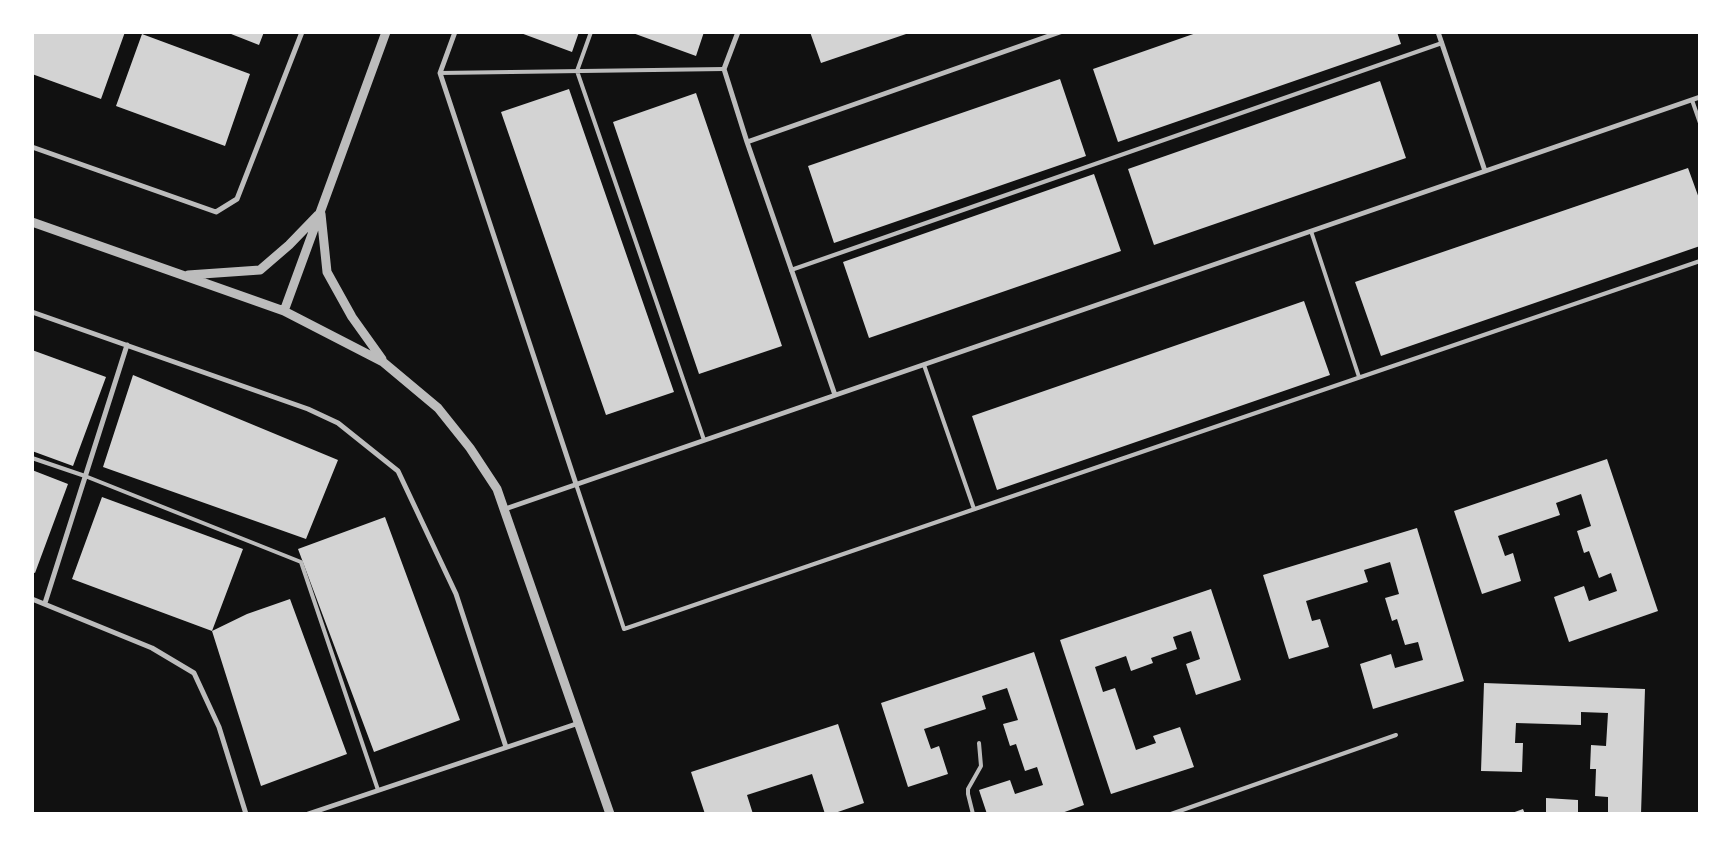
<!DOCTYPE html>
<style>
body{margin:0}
#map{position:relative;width:1732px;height:846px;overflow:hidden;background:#111;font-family:"Times New Roman",serif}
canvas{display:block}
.frame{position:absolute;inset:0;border:34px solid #fff;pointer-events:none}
</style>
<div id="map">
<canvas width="1732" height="846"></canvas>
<div class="frame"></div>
</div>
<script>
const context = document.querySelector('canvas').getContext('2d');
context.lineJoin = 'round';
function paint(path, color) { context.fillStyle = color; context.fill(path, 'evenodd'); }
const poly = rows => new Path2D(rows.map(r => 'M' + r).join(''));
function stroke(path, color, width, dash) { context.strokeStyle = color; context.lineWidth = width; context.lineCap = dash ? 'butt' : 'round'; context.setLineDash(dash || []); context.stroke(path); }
const building = poly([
 [32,32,125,32,101,99,32,74],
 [226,32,264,32,259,45],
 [518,32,579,32,572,52],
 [630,32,704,32,696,56],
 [810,32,909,32,909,33,821,63],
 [1199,32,1397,32,1401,44,1118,142,1093,69],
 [142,34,250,74,225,146,116,106],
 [1060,79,1086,156,834,243,808,166],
 [1380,81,1406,158,1154,245,1128,169],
 [569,89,674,392,606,415,501,112],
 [696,93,782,346,699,374,613,122],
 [1688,168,1700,201,1700,246,1381,356,1355,282],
 [1094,174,1121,251,869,338,843,262],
 [1304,301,1330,375,997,490,972,416],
 [32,350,106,377,73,466,32,451],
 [133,375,338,460,306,539,103,467],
 [1607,459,1658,611,1569,642,1554,597,1584,586,1589,601,1617,591,1611,573,1599,578,1589,551,1584,553,1577,531,1591,526,1581,494,1556,503,1560,515,1498,536,1505,556,1513,553,1521,581,1482,594,1454,511],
 [32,470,68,484,35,573,32,572],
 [102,497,243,549,212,631,72,579],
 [385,517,460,720,374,752,298,549],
 [1417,528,1464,681,1373,709,1360,664,1391,654,1395,668,1423,660,1418,642,1405,645,1397,619,1392,621,1385,598,1399,594,1390,562,1364,570,1368,582,1306,601,1312,621,1320,619,1329,647,1289,659,1263,575],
 [1211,589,1241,680,1196,695,1186,664,1200,659,1191,631,1173,637,1177,649,1151,658,1153,663,1131,671,1126,656,1095,667,1103,692,1115,688,1136,750,1156,743,1153,736,1180,727,1194,767,1111,794,1060,640],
 [290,599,347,754,261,786,212,631,247,614],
 [1034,652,1084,805,1059,814,987,814,979,790,1010,780,1015,794,1043,785,1037,767,1025,771,1016,744,1010,746,1003,724,1018,720,1007,688,982,696,986,709,924,729,931,749,939,746,948,774,908,787,881,703],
 [1484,683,1645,689,1641,814,1608,814,1608,797,1595,796,1596,769,1590,769,1591,745,1606,746,1608,713,1581,712,1581,725,1516,723,1515,743,1523,743,1522,772,1481,771],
 [838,724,864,803,832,814,825,814,812,774,747,795,753,814,705,814,691,772],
 [1546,798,1578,800,1578,814,1546,814],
 [1523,809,1525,814,1512,814,1512,813]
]);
const service = poly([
 [591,32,577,71,704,440],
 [440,73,724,69],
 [1692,100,1700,123],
 [1311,231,1359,377],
 [791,270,1442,43],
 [924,365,974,509],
 [32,458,85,476,301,562,378,790],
 [576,484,624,629,1700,261],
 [973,814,968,794,968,789,981,766,979,743],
 [1171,814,1396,735]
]);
const minor = poly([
 [455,32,440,73,576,484],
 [738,32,724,69,747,142,835,395],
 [1438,32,1485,171],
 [747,142,1060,32],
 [32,147,216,212,237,199,302,32],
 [32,312,308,409,338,423,398,471,456,594,506,747],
 [505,509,1700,97],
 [32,599,152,648,194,673,219,727,246,814],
 [45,603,127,345],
 [308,814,579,723]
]);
const tertiary = poly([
 [321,214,327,272,352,317,382,359],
 [32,222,284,311,383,362,438,408,470,448,497,489,610,814],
 [188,275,260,270,289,245,318,215],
 [284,311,386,32]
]);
paint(building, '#d3d3d3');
stroke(service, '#bcbcbc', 4);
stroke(minor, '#bcbcbc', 5);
stroke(tertiary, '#bcbcbc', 9);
</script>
